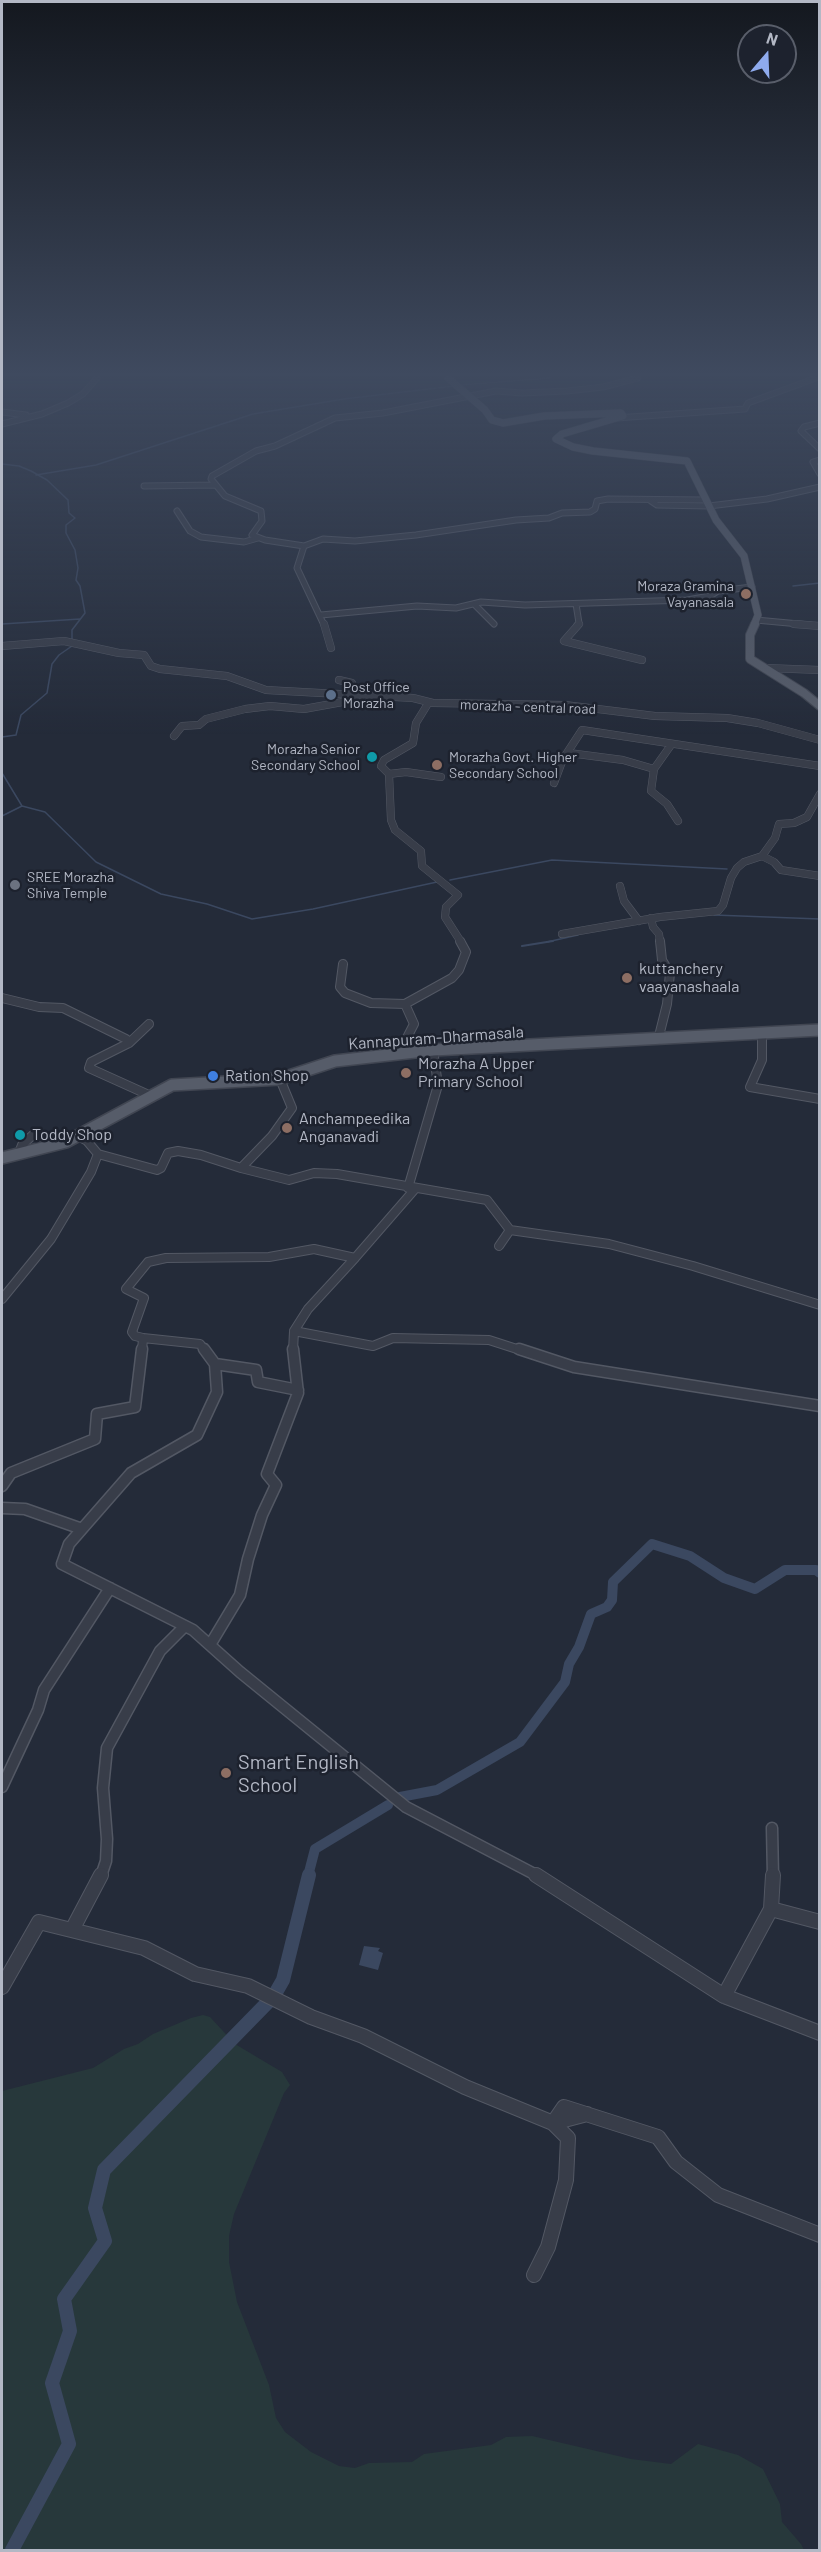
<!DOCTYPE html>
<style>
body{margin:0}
#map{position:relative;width:821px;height:2552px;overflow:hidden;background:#242b39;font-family:Barlow,sans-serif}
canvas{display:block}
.frame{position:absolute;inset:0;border:3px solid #b3b8c5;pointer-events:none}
.north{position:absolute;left:737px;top:24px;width:60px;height:60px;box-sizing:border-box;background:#1d222e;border:2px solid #595e6a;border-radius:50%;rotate:19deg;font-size:16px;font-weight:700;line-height:24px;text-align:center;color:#b3b8c5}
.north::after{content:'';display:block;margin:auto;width:21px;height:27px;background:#8fabee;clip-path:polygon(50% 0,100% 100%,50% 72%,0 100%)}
</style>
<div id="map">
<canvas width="821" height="2552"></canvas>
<div class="frame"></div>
<div class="north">N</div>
</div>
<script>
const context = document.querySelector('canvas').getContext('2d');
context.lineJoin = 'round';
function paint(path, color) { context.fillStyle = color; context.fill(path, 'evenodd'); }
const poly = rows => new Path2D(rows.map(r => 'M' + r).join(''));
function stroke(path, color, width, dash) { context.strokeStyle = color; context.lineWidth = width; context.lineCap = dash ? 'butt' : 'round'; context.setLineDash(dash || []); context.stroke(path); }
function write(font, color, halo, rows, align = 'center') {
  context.font = font + ' Barlow,sans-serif'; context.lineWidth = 5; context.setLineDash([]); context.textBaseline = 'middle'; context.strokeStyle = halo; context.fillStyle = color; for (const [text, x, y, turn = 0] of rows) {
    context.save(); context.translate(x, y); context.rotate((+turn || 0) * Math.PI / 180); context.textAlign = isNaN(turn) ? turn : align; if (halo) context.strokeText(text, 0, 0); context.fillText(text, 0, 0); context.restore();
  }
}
const green = poly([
 [203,2015,210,2017,235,2044,282,2072,290,2085,284,2093,234,2214,229,2236,229,2262,237,2302,269,2385,276,2418,285,2432,311,2452,339,2466,355,2468,369,2463,412,2462,424,2454,491,2445,506,2437,532,2436,631,2459,671,2464,698,2444,738,2455,763,2469,780,2504,782,2522,801,2544,804,2550,2,2550,2,2091,93,2068,124,2049,138,2044,153,2034,191,2018]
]);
const water = poly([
 [364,1946,380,1948,378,1951,383,1953,378,1970,359,1965]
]);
const streamFar2 = poly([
 [461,385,550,378],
 [2,464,19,466,31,471,47,480,68,500,69,513,75,518,66,525,66,533,75,550,78,568,76,580,80,586,85,613,72,630,72,640],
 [36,475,96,465,253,414,344,399,454,386],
 [793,586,820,583],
 [2,624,80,619],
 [2,737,16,735,21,715,47,693,52,664,59,655,72,646],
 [2,773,22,806,45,812,96,862,161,894,207,904,252,919,313,909,437,882],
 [2,816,22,806],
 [450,880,552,860,727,869],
 [714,915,820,919],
 [547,942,578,935]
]);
const streamFar1 = poly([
 [522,946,553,941]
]);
const stream = poly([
 [252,2017,266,2005]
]);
const canalFar1 = poly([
 [400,1797,437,1790,520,1742,565,1682,569,1664,579,1647,591,1614,607,1607,612,1600,613,1582,652,1544,690,1556,724,1578,755,1589,785,1570,816,1570,820,1573],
 [308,1876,315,1849,388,1805]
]);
const canal = poly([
 [275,1994,283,1980,309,1875],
 [12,2550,69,2444,52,2383,70,2331,64,2299,105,2241,95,2208,104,2170,269,2001]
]);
const minorFar4 = poly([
 [638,378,603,387,567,391,522,393,496,391,383,413,335,418,275,446,256,451,212,476,211,479,225,496,261,511,262,521,252,535,265,540,304,546,323,539,355,541,416,535,516,520,549,518,562,513,590,512,595,509,597,501,608,499,706,500],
 [2,412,26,415],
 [616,418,745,409,748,403,816,378],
 [820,423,804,427,801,431,820,449],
 [2,424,42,414,68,403,83,394,97,378],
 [820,460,813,462,820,474],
 [144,486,215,485],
 [651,501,657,505,709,506,767,499,820,487],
 [177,511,190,531,201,537,244,542,258,538],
 [304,546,297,568,324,625],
 [576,604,579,623,577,625],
 [475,605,494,624],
 [321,615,417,606,456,608,481,602,525,605,687,600,710,596,718,591,752,587],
 [756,620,810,625]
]);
const minorFar3 = poly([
 [324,624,331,648],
 [579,624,564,641,642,660],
 [794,624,820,626],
 [2,646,64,641,119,653,144,655,151,666,160,669,227,676,266,690,413,698,433,703,565,705,655,716,727,718,758,723,820,740],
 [766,668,820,670],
 [339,680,352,683,353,686,347,696],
 [429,702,416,723,413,743,384,760,381,766,389,774,391,820,395,830,421,851,422,866,458,895,446,907,445,917,461,942],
 [174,736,182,726,199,725,206,719,245,709,270,706,304,709,359,699],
 [671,745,654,769,651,791,667,804,678,821],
 [569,753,623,760,654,769],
 [389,774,406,772,441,777],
 [554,783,563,759,582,730,820,766],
 [762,856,774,862,781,870,820,876],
 [620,886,624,901,639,921],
 [651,918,653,927,659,934,660,942],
 [562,934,660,917,718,911,723,905,731,878,737,868,744,862,762,856,775,838,779,824,794,823,807,817,820,794]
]);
const minorFar2 = poly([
 [343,964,340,987,345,993,371,1003,405,1004],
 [2,998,39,1007,63,1008,126,1039,129,1043,91,1062,89,1068,151,1096],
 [762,1032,762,1060,750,1087,820,1099],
 [658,1040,667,1004,670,973,662,960,660,941],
 [129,1043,149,1024],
 [399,1053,414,1024,405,1004,452,978,459,970,466,952,460,941],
 [19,1153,22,1145,35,1133],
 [98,1154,157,1170,161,1168,168,1153,178,1151,201,1155,241,1168,272,1136,292,1108,280,1079],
 [241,1168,289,1180,314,1173,337,1174,487,1200,510,1230,609,1244,693,1266,820,1305],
 [408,1188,438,1085,433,1050],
 [499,1246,510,1230],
 [2,1299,51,1239,91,1172,98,1154,87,1141,78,1136],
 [294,1331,308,1309,355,1258],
 [142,1351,143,1338],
 [205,1351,200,1344,143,1338,135,1336,132,1332,144,1298,126,1289,148,1262,166,1258,269,1257,314,1249,355,1258,415,1189],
 [293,1351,294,1331,373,1346,393,1338,489,1340,523,1351]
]);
const minorFar1 = poly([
 [204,1349,215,1364],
 [519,1349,574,1367,820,1406],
 [2,1486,11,1473,95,1439,97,1414,135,1407,142,1349],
 [2,1508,25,1509,82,1529,131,1473,197,1435,217,1392,215,1364,256,1370,258,1382,298,1390],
 [82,1529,69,1544,62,1564,193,1630,240,1672,406,1807,538,1876],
 [210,1645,240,1595,248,1559,262,1515,276,1485,267,1474,298,1393,293,1349],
 [2,1787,38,1710,44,1690,110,1588],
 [772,1828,773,1876],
 [101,1876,106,1861,107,1839,103,1788,107,1748,160,1651,185,1626]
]);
const minor = poly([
 [536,1875,724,1996,771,1909,820,1922],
 [771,1909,773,1875],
 [72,1930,101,1875],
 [2,1987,39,1922,144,1948,195,1974,248,1986,311,2017,363,2036,465,2087,553,2123,564,2107,658,2137,676,2162,718,2195,820,2235],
 [724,1996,820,2033],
 [534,2275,548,2247,566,2180,568,2138,553,2123,587,2114]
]);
const majorFar2 = poly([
 [448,378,485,410,492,420,503,423,544,416,621,413,623,416,562,434,556,439,573,447,593,451,687,461,716,520,744,556,758,615,754,625]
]);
const majorFar1 = poly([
 [755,624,750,635,750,659,804,693,820,706]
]);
const major = poly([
 [2,1158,66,1142,172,1085,280,1079,335,1061,433,1050,820,1030]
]);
const markers = [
 [746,594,6,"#8d6e63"],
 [331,695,6,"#5c6f8a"],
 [372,757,6,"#0f9aa8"],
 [437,765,6,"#8d6e63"],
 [15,885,6,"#6b7280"],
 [627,978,6,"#8d6e63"],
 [406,1073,6,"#8d6e63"],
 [213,1076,6,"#3f7fe0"],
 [287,1128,6,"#8d6e63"],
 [20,1135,6,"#0f9aa8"],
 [226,1773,6,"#8d6e63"]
];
const farPoinames = [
 ["Moraza Gramina",734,586,"right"],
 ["Vayanasala",734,602,"right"],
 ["Post Office",343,687],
 ["Morazha",343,703],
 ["Morazha Senior",360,749,"right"],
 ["Secondary School",360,765,"right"],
 ["Morazha Govt. Higher",449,757],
 ["Secondary School",449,773],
 ["SREE Morazha",27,877],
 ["Shiva Temple",27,893]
];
const farStreetnames = [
 ["morazha - central road",528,707,2]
];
const poiNames = [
 ["kuttanchery",639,969],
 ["vaayanashaala",639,987],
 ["Morazha A Upper",418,1064],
 ["Primary School",418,1082],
 ["Ration Shop",225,1076],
 ["Anchampeedika",299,1119],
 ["Anganavadi",299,1137],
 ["Toddy Shop",32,1135]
];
const streetNames = [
 ["Kannapuram-Dharmasala",436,1038,-4]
];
const nearPoinames = [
 ["Smart English",238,1762],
 ["School",238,1785]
];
paint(green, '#27383b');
paint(water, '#3b4860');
stroke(streamFar2, '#3b4860', 1.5);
stroke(streamFar1, '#3b4860', 2);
stroke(stream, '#3b4860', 4);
stroke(canalFar1, '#3b4860', 10);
stroke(canal, '#3b4860', 14);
stroke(minorFar4, '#535864', 7);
stroke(minorFar3, '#535864', 8);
stroke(minorFar2, '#535864', 10);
stroke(minorFar1, '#535864', 13);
stroke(minor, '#535864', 16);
stroke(majorFar2, '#414652', 8);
stroke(majorFar1, '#414652', 10);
stroke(major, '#414652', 14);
stroke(minorFar4, '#383d49', 5);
stroke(minorFar3, '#383d49', 7);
stroke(minorFar2, '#383d49', 8);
stroke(minorFar1, '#383d49', 10);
stroke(minor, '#383d49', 14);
stroke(majorFar2, '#565c69', 7);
stroke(majorFar1, '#565c69', 8);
stroke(major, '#565c69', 11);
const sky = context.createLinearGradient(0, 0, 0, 735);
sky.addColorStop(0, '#14181f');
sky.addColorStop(0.51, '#3f4a5f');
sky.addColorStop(1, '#3f4a5f00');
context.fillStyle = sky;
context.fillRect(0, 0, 821, 735);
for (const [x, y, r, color] of markers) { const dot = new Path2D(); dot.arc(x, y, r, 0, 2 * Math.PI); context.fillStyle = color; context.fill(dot); stroke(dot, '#1d222e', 2); }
write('14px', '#b3b8c5', '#1d222e', farPoinames, 'left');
write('14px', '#b3b8c5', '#1d222e', farStreetnames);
write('16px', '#b3b8c5', '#1d222e', poiNames, 'left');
write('16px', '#b3b8c5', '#1d222e', streetNames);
write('20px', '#b3b8c5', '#1d222e', nearPoinames, 'left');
</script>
